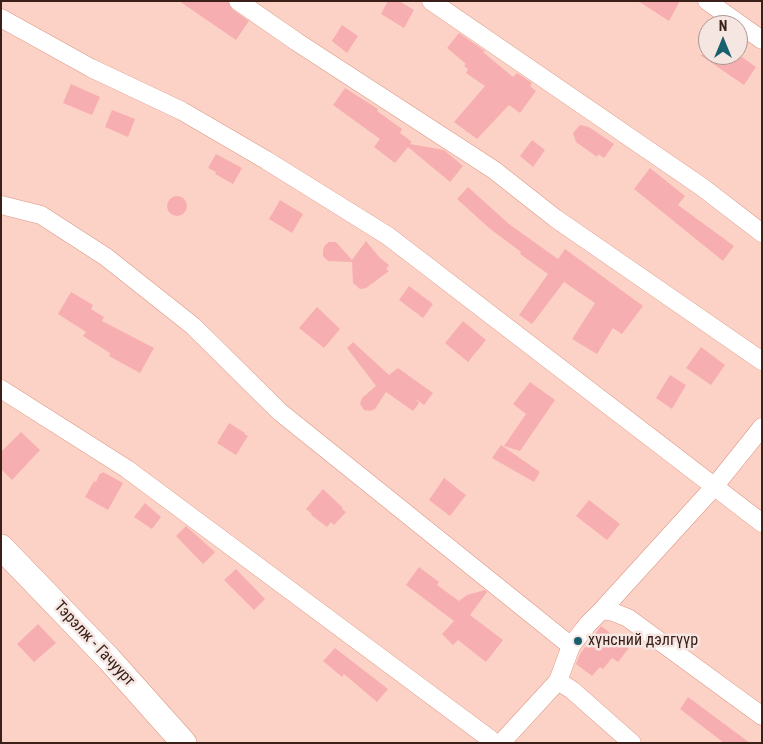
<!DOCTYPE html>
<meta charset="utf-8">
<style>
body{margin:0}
#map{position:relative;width:763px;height:744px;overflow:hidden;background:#fdd2c6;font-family:"Roboto Condensed",sans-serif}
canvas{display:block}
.frame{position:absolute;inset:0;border:2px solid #3a2019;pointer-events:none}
.north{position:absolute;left:698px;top:15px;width:50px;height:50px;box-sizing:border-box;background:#f5e6e2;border:1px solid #aa9792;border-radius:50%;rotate:0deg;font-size:14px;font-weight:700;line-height:20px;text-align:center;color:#3a2019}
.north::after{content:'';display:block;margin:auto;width:18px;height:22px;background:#186070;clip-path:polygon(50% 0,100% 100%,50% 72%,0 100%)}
</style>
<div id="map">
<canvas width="763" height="744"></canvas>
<div class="frame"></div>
<div class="north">N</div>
</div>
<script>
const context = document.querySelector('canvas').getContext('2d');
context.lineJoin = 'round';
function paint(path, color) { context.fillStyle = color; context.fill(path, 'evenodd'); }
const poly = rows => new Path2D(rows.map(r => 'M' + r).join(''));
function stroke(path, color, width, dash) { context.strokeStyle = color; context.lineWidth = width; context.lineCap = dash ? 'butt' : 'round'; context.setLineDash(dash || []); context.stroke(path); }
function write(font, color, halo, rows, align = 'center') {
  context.font = font + ' "Roboto Condensed",sans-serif'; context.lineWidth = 5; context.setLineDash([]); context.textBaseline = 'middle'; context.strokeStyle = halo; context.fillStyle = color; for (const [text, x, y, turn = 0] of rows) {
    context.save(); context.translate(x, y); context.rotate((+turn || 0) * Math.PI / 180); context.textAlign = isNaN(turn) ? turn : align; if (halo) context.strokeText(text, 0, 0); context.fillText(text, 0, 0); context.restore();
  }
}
const building = poly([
 [179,1,228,1,232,9,249,21,236,40],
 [388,1,399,1,414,10,404,28,381,14],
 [638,1,680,1,669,21],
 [342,25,358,36,347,53,332,41],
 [459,33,485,51,483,52,513,77,517,73,532,83,530,86,536,91,520,113,509,105,477,139,454,122,485,86,466,73,468,69,464,66,466,64,447,48],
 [700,55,739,55,756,67,744,85],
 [71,84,100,97,92,115,63,103],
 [345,88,378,109,377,111,402,129,400,133,412,142,410,144,444,150,463,166,450,182,408,147,395,163,374,147,380,139,333,105],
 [112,110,135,119,128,137,105,127],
 [580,125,589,127,614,144,604,158,598,154,597,157,576,142,573,133],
 [532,140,545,150,533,167,520,156],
 [216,154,242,168,233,184,215,174,216,172,208,168],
 [650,168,685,196,678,205,734,246,723,261,634,189],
 [468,187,509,224,558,259,565,249,643,306,622,334,613,328,597,354,572,339,595,303,564,282,532,324,519,315,548,274,520,254,521,252,489,228,457,199],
 '167 206a10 10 0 1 1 20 0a10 10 0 1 1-20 0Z',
 [280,200,303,214,292,233,269,219],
 [366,241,379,257,389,265,386,269,389,271,366,288,360,289,353,283,352,262,328,261,323,256,323,250,325,245,329,242,336,242,352,260],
 [409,286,433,304,423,318,399,300],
 [71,292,93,305,91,309,104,317,102,321,154,348,140,373,109,356,110,353,83,336,86,332,58,314],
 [317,307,340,329,324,348,299,328],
 [463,321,486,340,468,362,445,343],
 [353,342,389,375,398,368,433,393,424,405,416,399,419,403,413,411,386,392,375,409,370,411,364,410,360,404,362,398,376,386,347,348],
 [701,347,725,365,711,385,686,368],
 [670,375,686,385,672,409,656,398],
 [530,382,555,400,520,451,504,446,526,414,513,404],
 [229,423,245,433,244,434,248,436,236,455,217,443],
 [21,432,40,450,12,480,1,469,1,452],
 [501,445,540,472,534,482,492,458],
 [103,472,123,483,108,510,85,497,94,481,96,482,100,473,101,474],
 [444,478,466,495,450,516,429,500],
 [323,489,343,508,342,509,346,512,334,525,331,522,327,527,311,515,312,514,306,509],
 [589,500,620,524,607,540,576,516],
 [145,503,161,517,152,529,134,517],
 [186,526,215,552,203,564,176,536],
 [419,567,439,582,437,585,459,601,467,595,485,590,487,592,470,615,503,640,486,662,458,640,453,645,442,634,454,621,406,585],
 [236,569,265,599,254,610,224,580],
 [38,624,56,643,34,662,17,644],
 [601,626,629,648,618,662,612,658,603,669,600,667,592,676,576,664,580,654],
 [335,648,388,689,377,702,344,674,342,677,323,661],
 [688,697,750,743,724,743,680,709]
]);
const minor = poly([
 [238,1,297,42,494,170,555,218,762,361],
 [431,1,702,187,762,233],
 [707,1,762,40],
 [1,18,91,68,182,111,266,160,388,236,762,523],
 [1,205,41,215,106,257,193,326,280,412,571,646,588,624,602,610,613,612,628,618,762,716],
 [1,389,127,469,490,739,493,743],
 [602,610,714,487,762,427],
 [571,646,558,681,572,690,632,743],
 [501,743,558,681]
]);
const secondary = poly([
 [1,547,109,659,184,743]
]);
const markers = [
 [578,641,5,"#186070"]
];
const poiNames = [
 ["хүнсний дэлгүүр",588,641]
];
const streetNames = [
 ["Тэрэлж - Гачуурт",94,644,47]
];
paint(building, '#f7aeb1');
stroke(minor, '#da9784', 19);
stroke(secondary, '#da9784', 26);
stroke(minor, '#fff', 18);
stroke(secondary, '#fff', 25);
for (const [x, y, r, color] of markers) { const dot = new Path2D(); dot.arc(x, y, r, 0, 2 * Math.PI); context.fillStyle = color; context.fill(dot); stroke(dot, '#f5e6e2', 2); }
write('16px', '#3a2019', '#f5e6e2', poiNames, 'left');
write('16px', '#3a2019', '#f5e6e2', streetNames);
</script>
